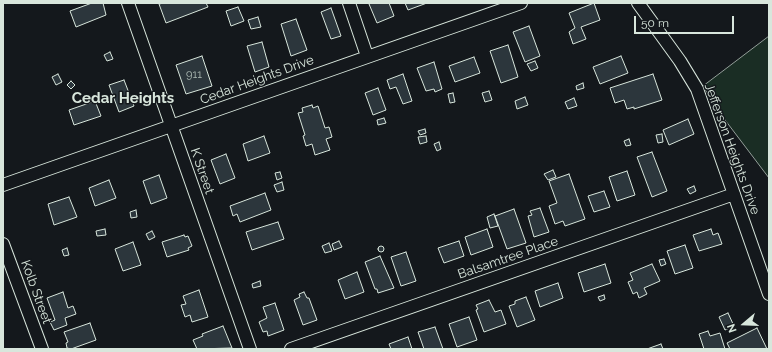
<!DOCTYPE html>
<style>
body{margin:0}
#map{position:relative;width:772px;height:352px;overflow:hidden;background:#14181c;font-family:Raleway,sans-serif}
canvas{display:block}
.frame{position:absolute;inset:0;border:4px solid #d8e6dc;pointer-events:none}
.north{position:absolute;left:724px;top:304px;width:40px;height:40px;-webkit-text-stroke:3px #14181c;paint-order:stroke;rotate:251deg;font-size:11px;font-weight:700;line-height:16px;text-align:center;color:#d8e6dc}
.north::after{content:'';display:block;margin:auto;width:14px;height:18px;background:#d8e6dc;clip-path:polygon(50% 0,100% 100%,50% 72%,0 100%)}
.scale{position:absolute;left:634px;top:16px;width:100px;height:18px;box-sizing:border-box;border:2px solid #d8e6dc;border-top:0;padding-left:5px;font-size:12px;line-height:14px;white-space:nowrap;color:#d8e6dc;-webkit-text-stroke:3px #14181c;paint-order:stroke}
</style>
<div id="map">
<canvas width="772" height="352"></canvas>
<div class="frame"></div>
<div class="north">N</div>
<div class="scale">50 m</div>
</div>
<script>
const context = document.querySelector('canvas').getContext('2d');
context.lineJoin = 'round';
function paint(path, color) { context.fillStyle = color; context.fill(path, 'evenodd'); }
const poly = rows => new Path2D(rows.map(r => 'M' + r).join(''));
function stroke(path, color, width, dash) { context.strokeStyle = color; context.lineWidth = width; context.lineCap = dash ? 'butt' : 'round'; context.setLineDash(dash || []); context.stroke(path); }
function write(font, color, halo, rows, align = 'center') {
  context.font = font + ' Raleway,sans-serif'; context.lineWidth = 3; context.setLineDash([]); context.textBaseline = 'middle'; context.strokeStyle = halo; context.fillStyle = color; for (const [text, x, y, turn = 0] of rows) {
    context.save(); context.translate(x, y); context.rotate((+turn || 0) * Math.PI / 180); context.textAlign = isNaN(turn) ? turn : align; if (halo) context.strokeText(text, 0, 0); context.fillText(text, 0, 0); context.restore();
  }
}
const green = poly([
 [769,36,769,178,719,112,703,86,769,36]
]);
const building = poly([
 [92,3,103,3,106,15,76,27,70,11,92,3],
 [164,3,206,3,208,7,166,23,159,4,164,3],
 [372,3,389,3,394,16,377,23,369,4,372,3],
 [405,3,427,3,408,10,405,3],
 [594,3,600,20,581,27,586,39,573,44,569,32,575,28,569,13,594,3],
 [238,7,244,21,231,26,226,11,238,7],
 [331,8,341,36,331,39,321,12,331,8],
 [258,17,261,27,251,29,248,20,258,17],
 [296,19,307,50,291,56,281,24,296,19],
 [529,26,540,56,525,62,513,32,529,26],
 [262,42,269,67,255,72,247,46,262,42],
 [508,45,518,77,501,83,490,51,508,45],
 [110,52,113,59,107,61,104,55,110,52],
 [202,56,212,86,186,94,176,65,202,56],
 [621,56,628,73,600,84,593,67,621,56],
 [474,57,480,73,455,82,449,66,474,57],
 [535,61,538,68,531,71,527,64,535,61],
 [434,62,442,89,435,92,434,89,426,91,417,68,434,62],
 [58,74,62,82,56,85,52,77,58,74],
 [403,74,412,101,403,104,396,87,390,89,387,80,403,74],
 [653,74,662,100,634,109,634,107,627,109,624,100,615,103,610,88,653,74],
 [124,80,134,106,119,112,109,85,124,80],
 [71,81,75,85,71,89,67,85,71,81],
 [583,83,584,88,577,90,576,86,583,83],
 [378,88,386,110,373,115,365,93,378,88],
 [489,91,492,100,485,102,482,93,489,91],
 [453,93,455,102,450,103,448,94,453,93],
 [525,97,528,105,517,109,515,101,525,97],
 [574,98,577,106,568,109,565,102,574,98],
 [95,101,101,116,74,125,69,110,95,101],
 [312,105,313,108,318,106,325,128,329,127,332,137,326,139,330,150,315,155,312,144,306,146,303,136,305,135,298,113,303,112,302,108,312,105],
 [384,118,386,123,378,125,377,120,384,118],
 [688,119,694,134,669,145,663,130,688,119],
 [425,129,426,133,420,135,418,131,425,129],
 [662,134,663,142,658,143,656,135,662,134],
 [264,136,270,153,248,161,243,144,264,136],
 [426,136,427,142,420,144,418,137,426,136],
 [629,139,631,145,626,146,624,141,629,139],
 [439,142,441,149,437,151,434,144,439,142],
 [652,152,667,191,652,197,637,157,652,152],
 [226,154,235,178,220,184,211,160,226,154],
 [553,170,556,177,548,180,544,174,553,170],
 [627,171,635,195,617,201,609,177,627,171],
 [280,172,282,178,277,180,275,173,280,172],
 [569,174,585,219,565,226,563,221,555,224,549,206,557,203,549,181,569,174],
 [159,175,167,198,151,204,143,181,159,175],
 [109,180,116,198,95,206,89,188,109,180],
 [282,182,284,190,277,192,274,185,282,182],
 [694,186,696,191,690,194,687,189,694,186],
 [604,191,610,207,594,212,588,196,604,191],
 [265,193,271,210,240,222,237,214,233,216,230,206,265,193],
 [69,197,77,217,54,225,48,204,69,197],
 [540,208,549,232,534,237,528,216,532,215,530,211,540,208],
 [514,209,526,243,507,249,495,216,514,209],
 [136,210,137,217,131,218,130,212,136,210],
 [494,214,498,226,490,228,487,217,494,214],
 [278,222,284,239,252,250,246,232,278,222],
 [105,229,106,235,97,236,96,231,105,229],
 [487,229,493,247,471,255,465,237,487,229],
 [711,229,713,235,718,233,722,244,699,251,693,235,711,229],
 [152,231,155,237,149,240,146,234,152,231],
 [184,235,185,237,188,236,192,246,188,248,189,250,167,257,162,242,184,235],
 [339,241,342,247,334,250,332,244,339,241],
 [459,241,464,256,444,263,438,248,459,241],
 [133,242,141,265,123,271,115,249,133,242],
 [329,243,332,251,325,253,322,246,329,243],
 [685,245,693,268,675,274,667,251,685,245],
 '378 249a3 3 0 1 1 6 0a3 3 0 1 1-6 0Z',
 [67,248,69,255,64,256,62,250,67,248],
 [406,252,416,281,401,286,391,257,406,252],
 [380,256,394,288,378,293,377,289,375,289,365,262,380,256],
 [664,259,666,264,661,266,659,260,664,259],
 [605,264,611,283,584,292,578,273,605,264],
 [652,264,660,281,644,288,647,294,639,298,637,292,633,294,628,282,633,280,630,273,652,264],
 [357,272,364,292,345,299,338,280,357,272],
 [260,281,261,286,253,288,252,284,260,281],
 [558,283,563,298,540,307,535,291,558,283],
 [199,290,208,317,192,322,190,315,185,317,181,305,186,304,183,296,199,290],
 [63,292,68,308,73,306,76,314,65,318,67,325,54,330,50,322,55,320,47,298,63,292],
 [304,292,307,298,309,298,317,320,303,325,294,300,300,297,299,294,304,292],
 [604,295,605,299,600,301,598,297,604,295],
 [526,297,535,320,517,327,509,306,515,304,515,301,526,297],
 [489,300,495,312,501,310,506,324,484,332,476,310,478,309,476,305,489,300],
 [275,303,284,330,268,336,267,331,263,332,259,322,267,318,263,307,275,303],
 [728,313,734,326,725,330,719,317,728,313],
 [469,317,477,340,457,347,449,324,469,317],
 [90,323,96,340,71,349,67,348,66,343,68,342,64,332,90,323],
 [223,326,232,348,197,349,193,340,203,336,202,334,223,326],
 [435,327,443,349,424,349,418,332,435,327],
 [757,328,767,349,730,349,727,343,757,328],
 [708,331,710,336,720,333,725,349,704,349,699,334,708,331],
 [408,337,412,349,391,349,389,344,408,337],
 [661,344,663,349,647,349,661,344]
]);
const street = poly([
 [128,3,250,349],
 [349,3,367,56],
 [638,3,680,61,697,89,769,294],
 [3,185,521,3],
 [3,244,42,349],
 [291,349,734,194]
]);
const numberNames = [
 ["911",194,75]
];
const streetNames = [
 ["Cedar Heights Drive",257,80,-20],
 ["Jefferson Heights Drive",732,149,70],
 ["K Street",202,171,71],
 ["Balsamtree Place",508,258,-19],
 ["Kolb Street",36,292,70]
];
const quarterNames = [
 ["Cedar Heights",123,98]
];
paint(green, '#1a2d24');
stroke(green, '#939e99', 1);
paint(building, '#2c363c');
stroke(building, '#d8e6dc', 1);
stroke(street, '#d8e6dc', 14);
stroke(street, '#14181c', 12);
write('11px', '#adbab4', null, numberNames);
write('13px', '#d8e6dc', '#14181c', streetNames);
write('bold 15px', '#d8e6dc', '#14181c', quarterNames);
</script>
